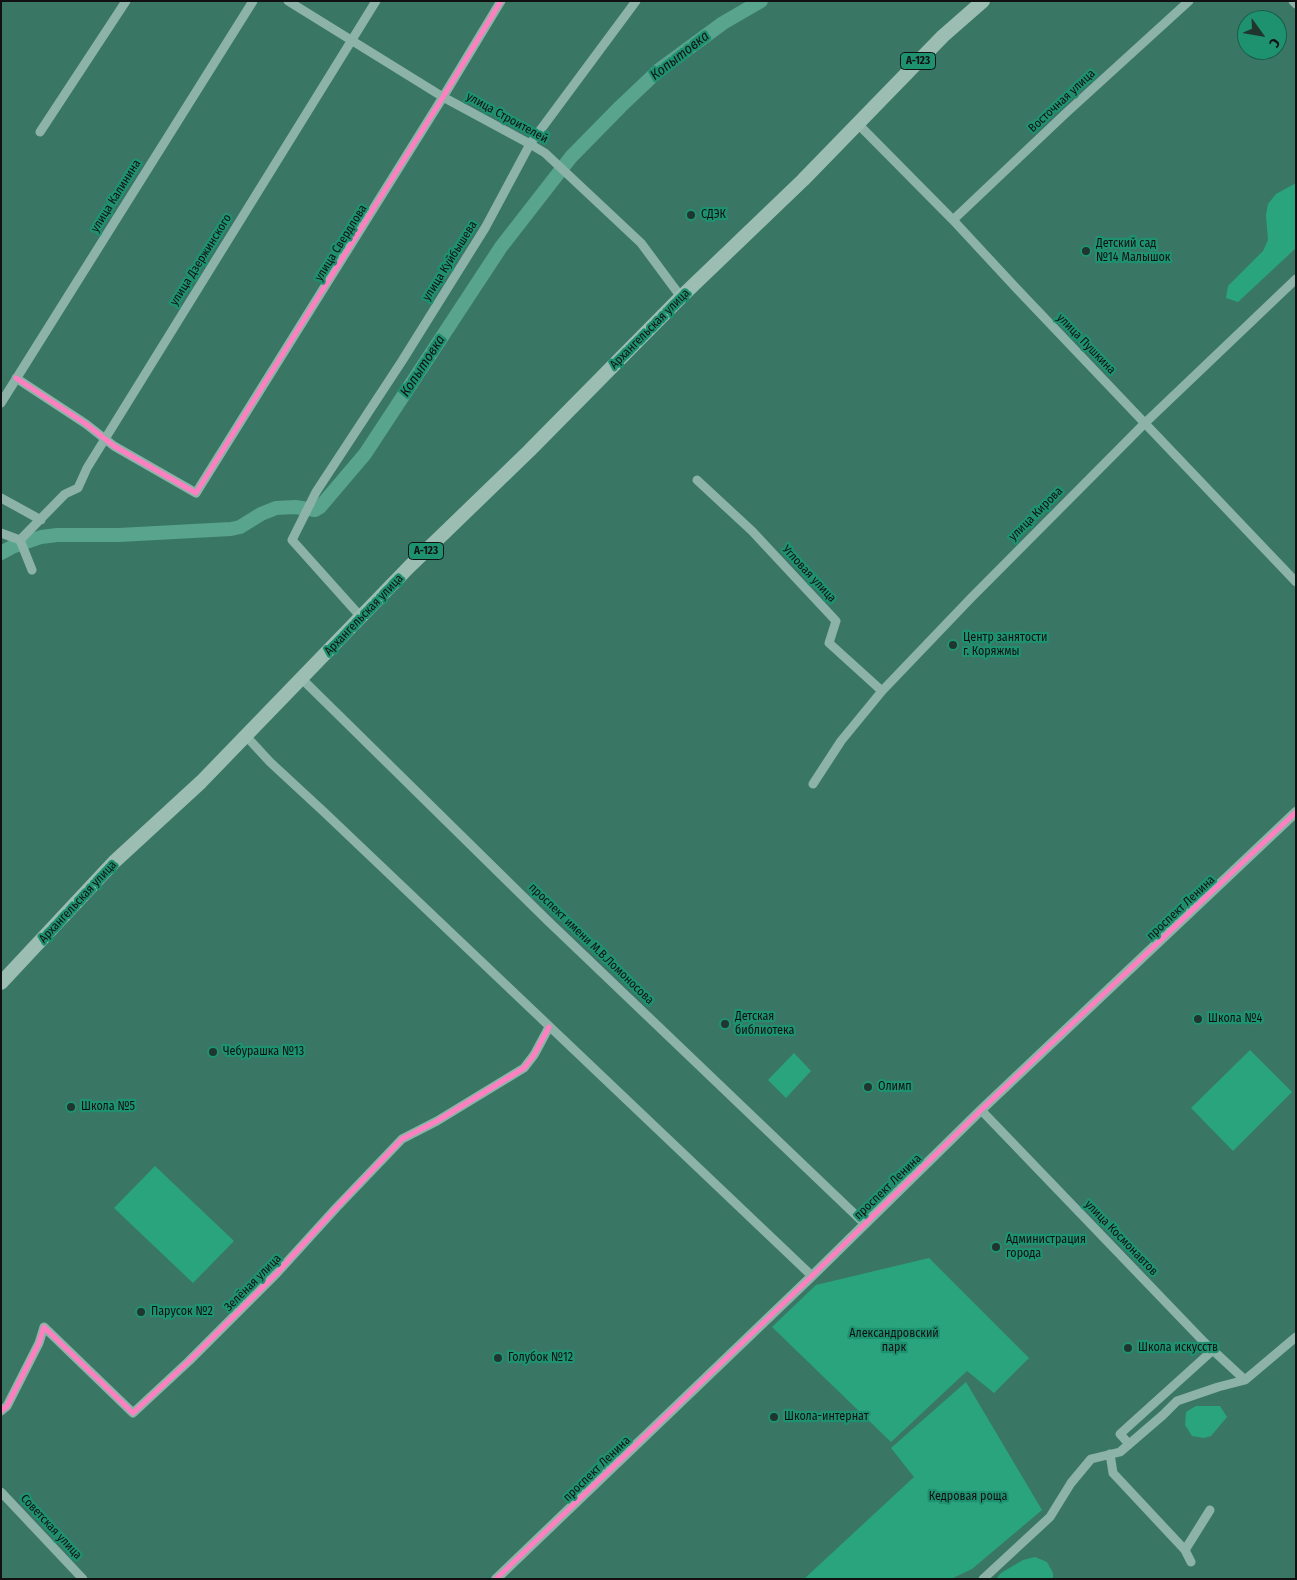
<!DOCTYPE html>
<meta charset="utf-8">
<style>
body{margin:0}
#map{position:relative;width:1297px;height:1580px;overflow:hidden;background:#397764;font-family:"Fira Sans Condensed",sans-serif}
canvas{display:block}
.frame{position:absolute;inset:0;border:2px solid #111;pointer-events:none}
.north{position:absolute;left:1237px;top:10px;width:50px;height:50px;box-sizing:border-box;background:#1e926f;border:1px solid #195e49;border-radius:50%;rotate:122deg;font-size:14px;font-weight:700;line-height:20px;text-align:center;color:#111}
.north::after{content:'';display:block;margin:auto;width:18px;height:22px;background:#1f352e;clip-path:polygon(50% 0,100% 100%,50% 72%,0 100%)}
</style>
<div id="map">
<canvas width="1297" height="1580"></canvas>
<div class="frame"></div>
<div class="north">С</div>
</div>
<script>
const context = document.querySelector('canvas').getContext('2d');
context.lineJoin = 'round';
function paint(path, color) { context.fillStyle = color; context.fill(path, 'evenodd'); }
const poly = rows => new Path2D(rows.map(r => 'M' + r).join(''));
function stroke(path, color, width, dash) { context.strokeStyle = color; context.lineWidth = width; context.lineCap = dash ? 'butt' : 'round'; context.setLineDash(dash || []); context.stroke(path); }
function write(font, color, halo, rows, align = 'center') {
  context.font = font + ' "Fira Sans Condensed",sans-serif'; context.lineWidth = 4.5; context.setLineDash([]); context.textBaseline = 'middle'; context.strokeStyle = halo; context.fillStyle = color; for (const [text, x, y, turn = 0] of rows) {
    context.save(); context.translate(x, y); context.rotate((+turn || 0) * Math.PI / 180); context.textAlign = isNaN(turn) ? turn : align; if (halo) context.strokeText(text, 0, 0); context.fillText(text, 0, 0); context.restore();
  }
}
const green = poly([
 [1296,183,1296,248,1238,302,1226,298,1228,286,1263,251,1268,240,1266,215,1268,204,1276,194],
 [1250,1050,1292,1092,1233,1151,1191,1108],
 [794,1053,811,1071,786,1098,768,1080],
 [155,1166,234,1241,193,1283,114,1208],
 [929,1258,1029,1358,994,1393,967,1371,891,1442,772,1327,816,1285],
 [966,1382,1042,1510,972,1569,951,1579,804,1579,914,1477,891,1448],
 [1196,1406,1220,1406,1227,1417,1211,1436,1204,1438,1192,1436,1185,1425,1186,1412],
 [1035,1557,1047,1562,1053,1573,1053,1579,996,1579,1001,1573,1023,1560]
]);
const stream = poly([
 [1,549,4,550]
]);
const river = poly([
 [1,553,12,547,41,537,57,535,119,535,231,529,240,527,261,514,276,508,295,507,315,510,320,507,365,454,501,247,571,157,620,107,659,70,723,23,761,1]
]);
const minor = poly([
 [288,1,443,97,530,144,545,153,641,243,681,297],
 [1293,1,1296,4],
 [858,124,953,220,1017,289,1296,582],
 [40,132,126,1],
 [953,220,1066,113,1189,1],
 [16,378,86,424,114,446,196,493,443,97,501,1],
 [1,403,253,1],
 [697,480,752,531,836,621,829,643,882,691],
 [1,498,41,520],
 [1,533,20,540,65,494,78,488,87,468,376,1],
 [20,540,32,570],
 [361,617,292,540,316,492,402,361,485,228,530,144,636,1],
 [302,679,547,920,865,1224],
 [246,736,270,762,324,812,812,1276],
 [813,784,841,741,882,691,971,598,1145,423,1296,279],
 [981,1110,1204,1342,1245,1380],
 [1,1411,7,1406,39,1343,44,1327,133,1413,189,1361,277,1273,337,1207,402,1139,437,1121,524,1068,534,1055,549,1027],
 [1129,1444,1120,1434,1213,1350],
 [1110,1454,1113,1473,1185,1550],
 [1,1492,83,1579],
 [1191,1562,1185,1550,1210,1510],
 [983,1579,1050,1517,1071,1483,1091,1459,1120,1452,1163,1415,1177,1401,1218,1387,1245,1380,1296,1337]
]);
const tertiary = poly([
 [496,1579,812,1276,981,1110,1296,812]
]);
const primary = poly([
 [1,983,114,862,201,782,409,567,529,451,681,297,803,180,943,36,983,1]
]);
const cycleway = poly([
 [16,378,86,424,114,446,196,493,443,97,501,1],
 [1,1411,7,1406,39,1343,44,1327,133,1413,189,1361,277,1273,337,1207,402,1139,437,1121,524,1068,534,1055,549,1027],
 [496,1579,812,1276,981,1110,1296,812]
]);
const markers = [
 [691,215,5,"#1f352e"],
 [1086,251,5,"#1f352e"],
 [953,645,5,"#1f352e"],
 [1198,1019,5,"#1f352e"],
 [725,1024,5,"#1f352e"],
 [213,1052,5,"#1f352e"],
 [868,1087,5,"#1f352e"],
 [71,1107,5,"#1f352e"],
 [996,1247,5,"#1f352e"],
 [141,1312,5,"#1f352e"],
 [1128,1348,5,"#1f352e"],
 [498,1358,5,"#1f352e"],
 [774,1417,5,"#1f352e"]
];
const shields = [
 [918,61,35],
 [426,551,35]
];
const shieldNames = [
 ["А-123",918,61],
 ["А-123",426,551]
];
const streetNames = [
 ["Восточная улица",1062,101,-43],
 ["улица Строителей",507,118,29],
 ["улица Калинина",116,196,-58],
 ["улица Свердлова",341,243,-58],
 ["улица Дзержинского",201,260,-58],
 ["улица Куйбышева",450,261,-58],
 ["Архангельская улица",650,329,-45],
 ["улица Пушкина",1086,344,46],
 ["улица Кирова",1036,514,-45],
 ["Угловая улица",809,574,47],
 ["Архангельская улица",364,615,-46],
 ["Архангельская улица",78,902,-47],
 ["проспект Ленина",1181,908,-43],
 ["проспект имени М.В.Ломоносова",591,944,44],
 ["проспект Ленина",888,1187,-44],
 ["улица Космонавтов",1121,1238,46],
 ["Зелёная улица",253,1283,-45],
 ["проспект Ленина",597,1469,-44],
 ["Советская улица",51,1527,47]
];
const poiNames = [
 ["СДЭК",701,215],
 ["Детский сад",1096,244],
 ["№14 Малышок",1096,258],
 ["Центр занятости",963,638],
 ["г. Коряжмы",963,652],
 ["Детская",735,1017],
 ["библиотека",735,1031],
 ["Школа №4",1208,1019],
 ["Чебурашка №13",223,1052],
 ["Олимп",878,1087],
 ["Школа №5",81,1107],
 ["Администрация",1006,1240],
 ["города",1006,1254],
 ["Парусок №2",151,1312],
 ["Школа искусcтв",1138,1348],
 ["Голубок №12",508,1358],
 ["Школа-интернат",784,1417]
];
const parkNames = [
 ["Александровский",894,1334],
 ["парк",894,1348],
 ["Кедровая роща",968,1497]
];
const waterNames = [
 ["Копытовка",680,56,-38],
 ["Копытовка",423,366,-57]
];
paint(green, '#2aa47d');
stroke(stream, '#58a48c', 2.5);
stroke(river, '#58a48c', 14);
stroke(minor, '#8db3a8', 9);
stroke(tertiary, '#8db3a8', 10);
stroke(primary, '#9cbdb2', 14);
stroke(cycleway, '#ff80c0', 5);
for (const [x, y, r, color] of markers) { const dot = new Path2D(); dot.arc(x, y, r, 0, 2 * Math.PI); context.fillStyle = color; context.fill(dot); stroke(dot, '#1e926f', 2); }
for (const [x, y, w] of shields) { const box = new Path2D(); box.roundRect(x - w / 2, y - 8.5, w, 17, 4); context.fillStyle = '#1e926f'; context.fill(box); stroke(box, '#111', 1); }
write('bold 11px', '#111', null, shieldNames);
write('12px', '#111', '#1e926f', streetNames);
write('12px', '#111', '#1e926f', poiNames, 'left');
write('12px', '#111', '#1e926f', parkNames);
write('italic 14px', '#111', '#1e926f', waterNames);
</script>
